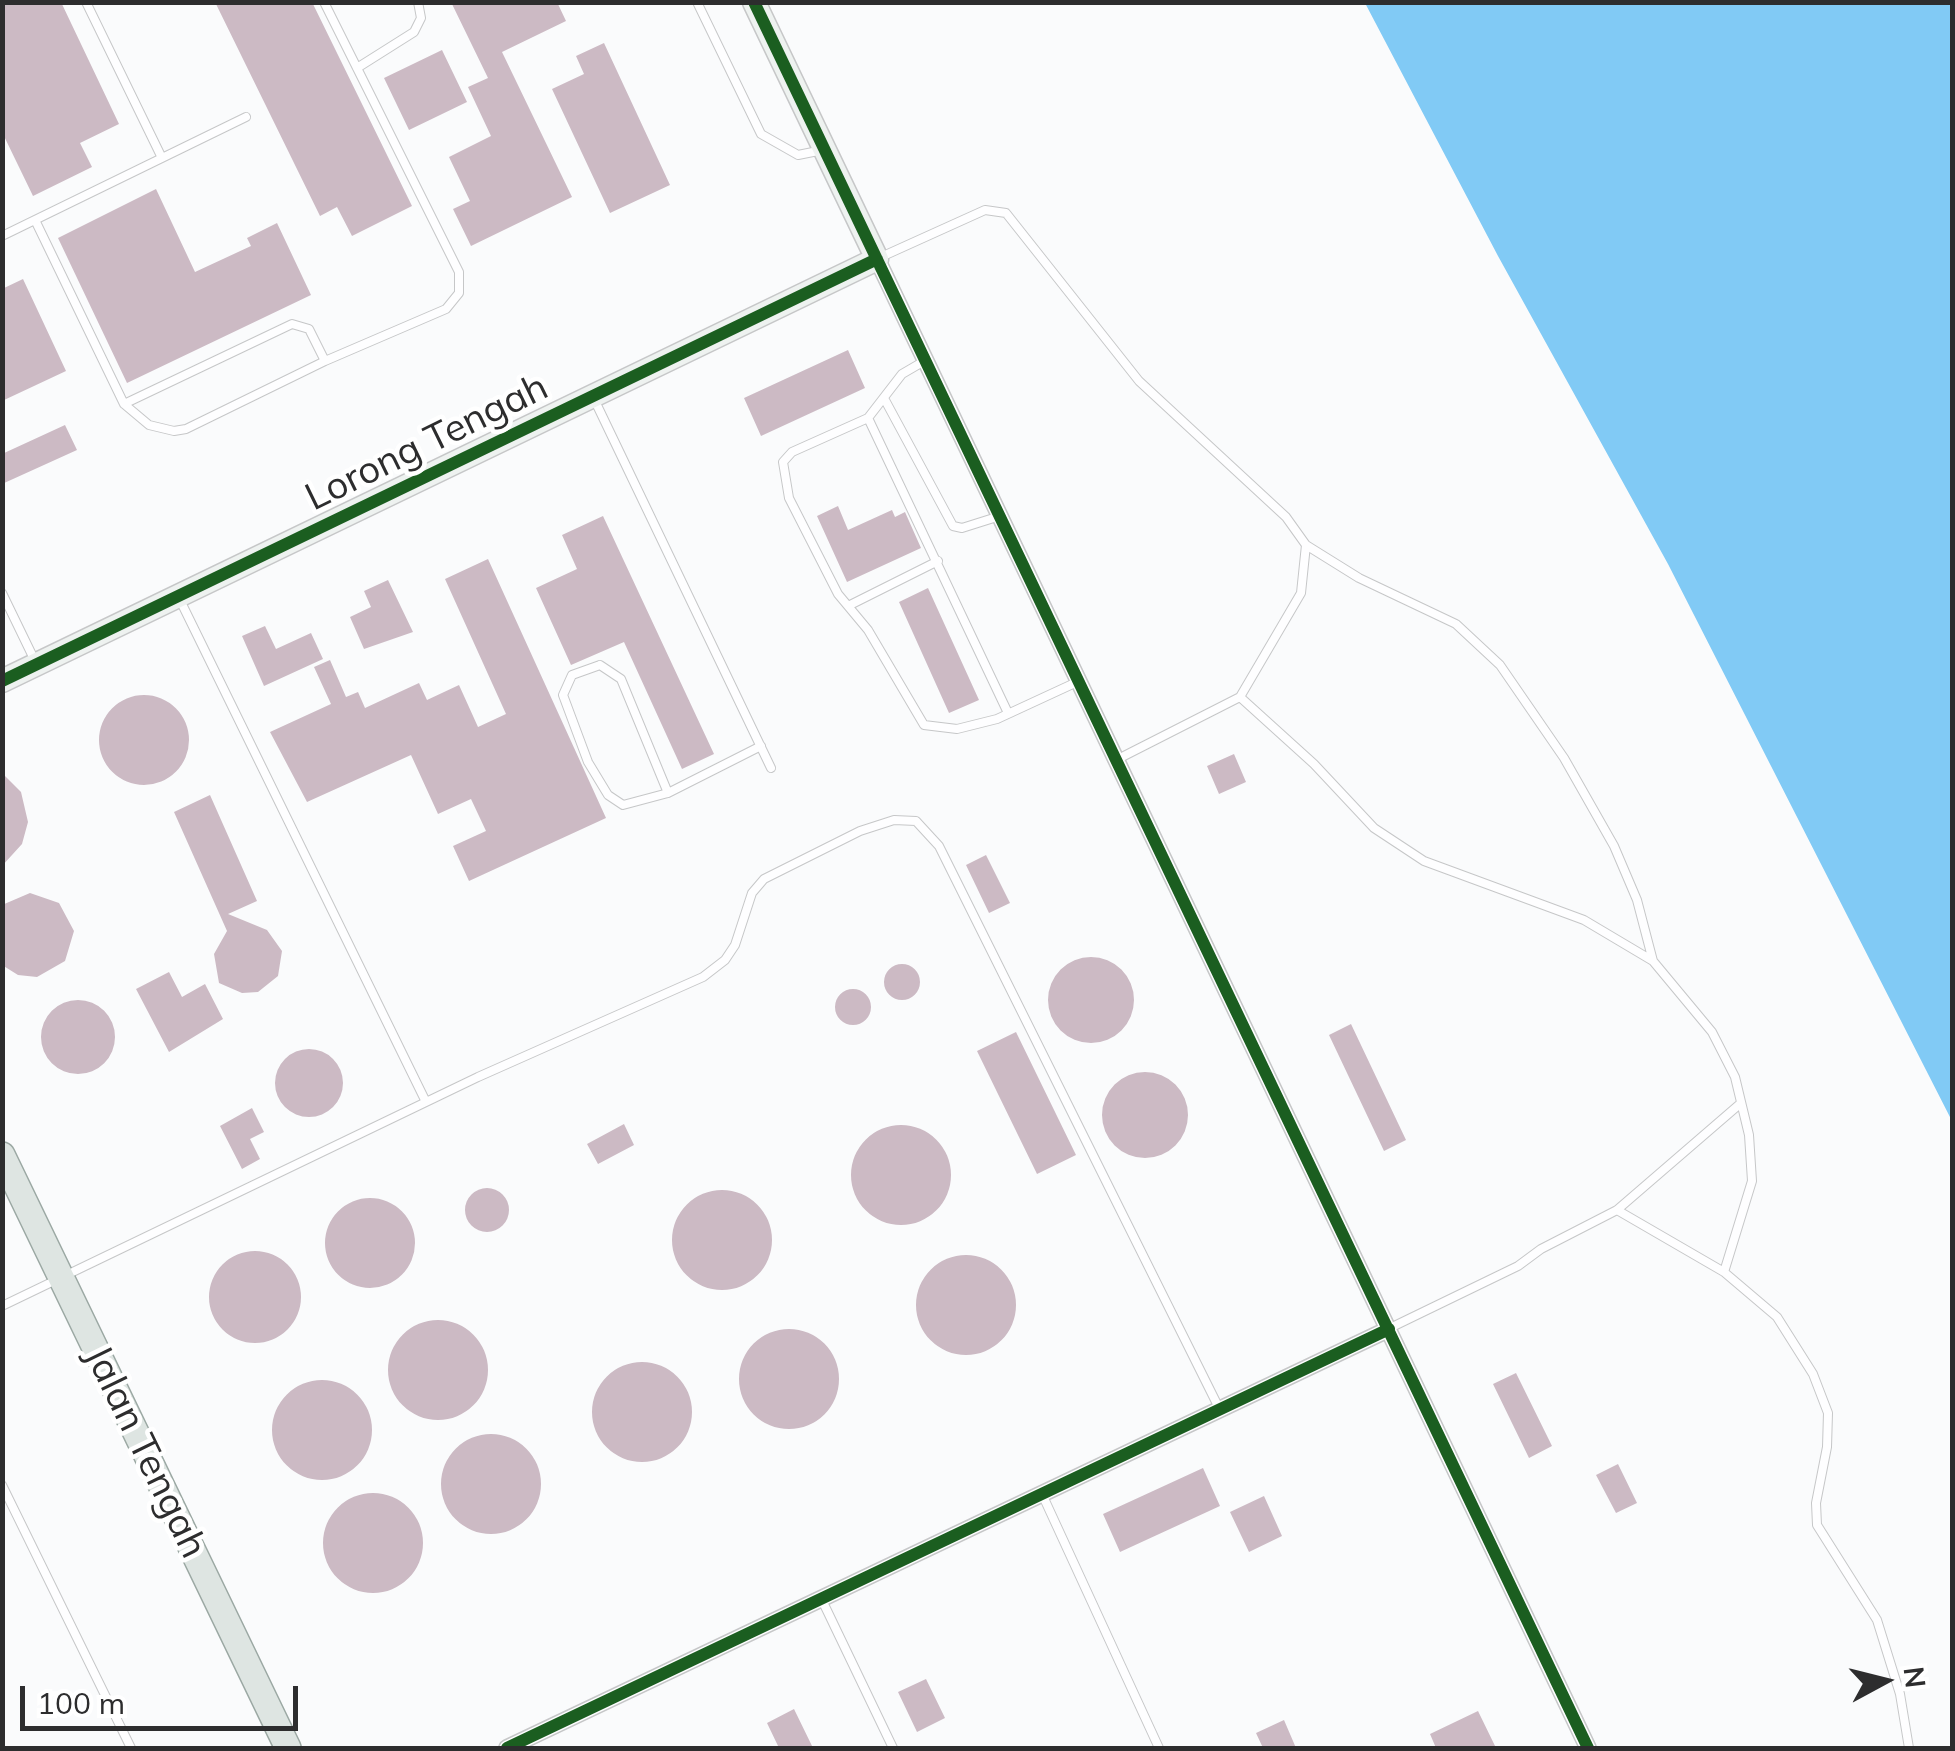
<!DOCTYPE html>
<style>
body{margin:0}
#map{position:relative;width:1955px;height:1751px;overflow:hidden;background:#fafbfc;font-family:Mulish,sans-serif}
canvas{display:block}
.frame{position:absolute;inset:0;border:5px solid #2d2d2e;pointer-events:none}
.north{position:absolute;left:1835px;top:1631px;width:100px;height:100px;-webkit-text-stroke:8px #fff;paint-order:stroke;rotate:83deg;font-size:28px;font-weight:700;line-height:40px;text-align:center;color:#2d2d2e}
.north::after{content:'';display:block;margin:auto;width:35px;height:45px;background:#2d2d2e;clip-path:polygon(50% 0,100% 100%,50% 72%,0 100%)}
.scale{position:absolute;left:20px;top:1686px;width:278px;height:45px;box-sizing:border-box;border:5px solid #2d2d2e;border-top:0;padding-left:12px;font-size:30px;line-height:35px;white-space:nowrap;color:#2d2d2e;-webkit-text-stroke:8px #fff;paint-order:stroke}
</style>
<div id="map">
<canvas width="1955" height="1751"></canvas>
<div class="frame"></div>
<div class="north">N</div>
<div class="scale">100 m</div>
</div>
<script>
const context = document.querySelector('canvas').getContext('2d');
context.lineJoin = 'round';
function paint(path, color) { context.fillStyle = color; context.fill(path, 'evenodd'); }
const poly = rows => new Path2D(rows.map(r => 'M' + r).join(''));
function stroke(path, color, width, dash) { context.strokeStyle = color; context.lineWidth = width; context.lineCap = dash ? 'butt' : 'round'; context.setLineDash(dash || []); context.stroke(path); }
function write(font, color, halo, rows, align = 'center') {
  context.font = font + ' Mulish,sans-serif'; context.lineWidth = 9; context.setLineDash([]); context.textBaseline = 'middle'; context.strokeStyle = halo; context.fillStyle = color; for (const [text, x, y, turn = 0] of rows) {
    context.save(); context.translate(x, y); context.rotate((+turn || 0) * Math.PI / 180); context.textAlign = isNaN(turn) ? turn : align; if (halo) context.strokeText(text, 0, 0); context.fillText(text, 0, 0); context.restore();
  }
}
const water = poly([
 [1365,3,1952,3,1952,1121,1668,564,1498,256]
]);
const building = poly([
 [2,2,61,2,119,124,80,143,92,167,33,196,2,132],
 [215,2,312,2,412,206,352,236,337,207,320,216],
 [451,2,557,2,566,21,502,52,572,197,471,246,453,209,470,201,449,157,491,136,468,87,488,78],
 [604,43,670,185,610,213,552,89,584,74,576,56],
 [442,50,467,102,409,130,384,78],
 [156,189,195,272,251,246,247,238,277,223,311,295,127,383,58,238],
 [23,279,66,371,2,401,2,289],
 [848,350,865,388,761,436,744,398],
 [65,425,77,450,2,484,2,454],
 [838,506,848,530,892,510,895,517,905,512,921,548,847,582,817,516],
 [603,516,714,754,682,769,624,642,571,665,536,588,577,569,562,535],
 [488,559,606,818,469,881,453,846,486,831,471,799,438,814,411,755,307,802,270,732,331,704,314,667,330,660,346,697,358,692,365,708,419,683,427,700,459,685,478,727,506,714,445,579],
 [388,580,413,632,364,649,350,617,371,607,364,591],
 [928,588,979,700,949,713,899,602],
 [265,626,276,649,311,633,323,659,264,686,242,636],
 '99 740a45 45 0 1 1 90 0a45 45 0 1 1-90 0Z',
 [1234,754,1246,782,1219,794,1207,766],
 [2,773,21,792,28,822,22,844,2,866],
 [210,795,257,901,228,914,267,930,282,951,278,976,258,992,242,993,219,983,214,954,227,931,174,812],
 [986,855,1010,903,989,913,966,865],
 [30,893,59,903,74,931,65,961,37,977,18,975,2,965,2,905],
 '1048 1000a43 43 0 1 1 86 0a43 43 0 1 1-86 0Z',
 '884 982a18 18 0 1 1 36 0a18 18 0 1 1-36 0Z',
 [169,972,182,997,205,984,223,1019,169,1052,136,989],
 '835 1007a18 18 0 1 1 36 0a18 18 0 1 1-36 0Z',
 '41 1037a37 37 0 1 1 74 0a37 37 0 1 1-74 0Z',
 [1351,1024,1406,1140,1384,1151,1329,1035],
 [1016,1032,1076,1155,1037,1174,977,1051],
 '275 1083a34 34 0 1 1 68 0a34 34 0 1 1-68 0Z',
 '1102 1115a43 43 0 1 1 86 0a43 43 0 1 1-86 0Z',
 [252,1108,264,1132,250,1139,260,1159,242,1169,220,1126],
 [624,1124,634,1145,598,1164,587,1144],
 '851 1175a50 50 0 1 1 100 0a50 50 0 1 1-100 0Z',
 '465 1210a22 22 0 1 1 44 0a22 22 0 1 1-44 0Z',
 '672 1240a50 50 0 1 1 100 0a50 50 0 1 1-100 0Z',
 '325 1243a45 45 0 1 1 90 0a45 45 0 1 1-90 0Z',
 '209 1297a46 46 0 1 1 92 0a46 46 0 1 1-92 0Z',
 '916 1305a50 50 0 1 1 100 0a50 50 0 1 1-100 0Z',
 '388 1370a50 50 0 1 1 100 0a50 50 0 1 1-100 0Z',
 '739 1379a50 50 0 1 1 100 0a50 50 0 1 1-100 0Z',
 '592 1412a50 50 0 1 1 100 0a50 50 0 1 1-100 0Z',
 [1516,1373,1552,1446,1529,1458,1493,1384],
 '272 1430a50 50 0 1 1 100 0a50 50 0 1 1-100 0Z',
 '441 1484a50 50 0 1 1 100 0a50 50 0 1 1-100 0Z',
 [1618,1464,1637,1503,1616,1513,1596,1475],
 [1203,1468,1220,1506,1120,1552,1103,1514],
 '323 1543a50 50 0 1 1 100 0a50 50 0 1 1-100 0Z',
 [1264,1496,1282,1536,1249,1552,1230,1512],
 [926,1679,945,1718,917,1732,898,1692],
 [794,1709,813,1748,779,1748,767,1723],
 [1478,1711,1496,1748,1436,1748,1430,1734],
 [1284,1720,1296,1748,1263,1748,1256,1733]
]);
const lane = poly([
 [86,2,162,158],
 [697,2,761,134,798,155,823,150],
 [357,68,414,32,421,18,418,2],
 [35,220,124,404,149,425,174,431,186,429,325,361],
 [2,236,246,117],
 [881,257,985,210,1006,213,1139,381,1286,517,1306,545,1359,578,1456,624,1500,665,1564,758,1614,846,1637,900,1653,961],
 [926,360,902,374,868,418,792,452,783,462,789,498,838,594,868,630,924,725,957,729,997,719,1077,682],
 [885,400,953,526,962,528,1000,516],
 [595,401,771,768],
 [124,404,292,324,309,329,325,361,446,309,459,293,459,272,324,2],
 [868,418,1008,713],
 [2,593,35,661],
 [180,600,426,1102],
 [848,606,938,561],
 [600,665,621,679,668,793,623,805,608,795,588,762,563,695,572,675,600,665],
 [1240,697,1314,764,1374,828,1424,861,1584,920,1653,961,1712,1032,1735,1077,1749,1135,1752,1181,1724,1272],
 [1118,759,1240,697,1301,593,1306,545],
 [668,793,761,746],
 [1617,1210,1724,1272,1777,1317,1813,1374,1828,1413,1827,1447,1816,1503,1817,1525,1877,1620,1900,1694,1909,1748],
 [2,1306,478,1077,703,977,725,960,735,945,752,893,764,879,860,831,894,820,916,821,939,846,1219,1408],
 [1390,1328,1518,1266,1541,1249,1617,1210,1741,1103],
 [2,1485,131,1748],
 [1042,1494,1159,1748],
 [821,1598,893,1748]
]);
const street = poly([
 [877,259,1588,1748],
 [507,1748,1389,1329]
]);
const secondary = poly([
 [2,681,877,259,754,2]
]);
const primary = poly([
 [2,1155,288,1748]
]);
const cycleway = poly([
 [754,2,1588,1748],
 [2,681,877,259],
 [507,1748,1389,1329]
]);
const streetNames = [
 ["Lorong Tengah",427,443,-26],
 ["Jalan Tengah",145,1452,64]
];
paint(water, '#81caf5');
paint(building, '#ccbac4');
stroke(lane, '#c6c7c8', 10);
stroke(street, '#c6c7c8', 18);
stroke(secondary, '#c6c7c8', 25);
stroke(primary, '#9ba8a3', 28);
stroke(lane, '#fefeff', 8);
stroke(street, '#fefeff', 15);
stroke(secondary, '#eef2f0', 22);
stroke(primary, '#dee5e2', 25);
stroke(cycleway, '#1b5e20', 12);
write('38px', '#2d2d2e', '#fff', streetNames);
</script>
